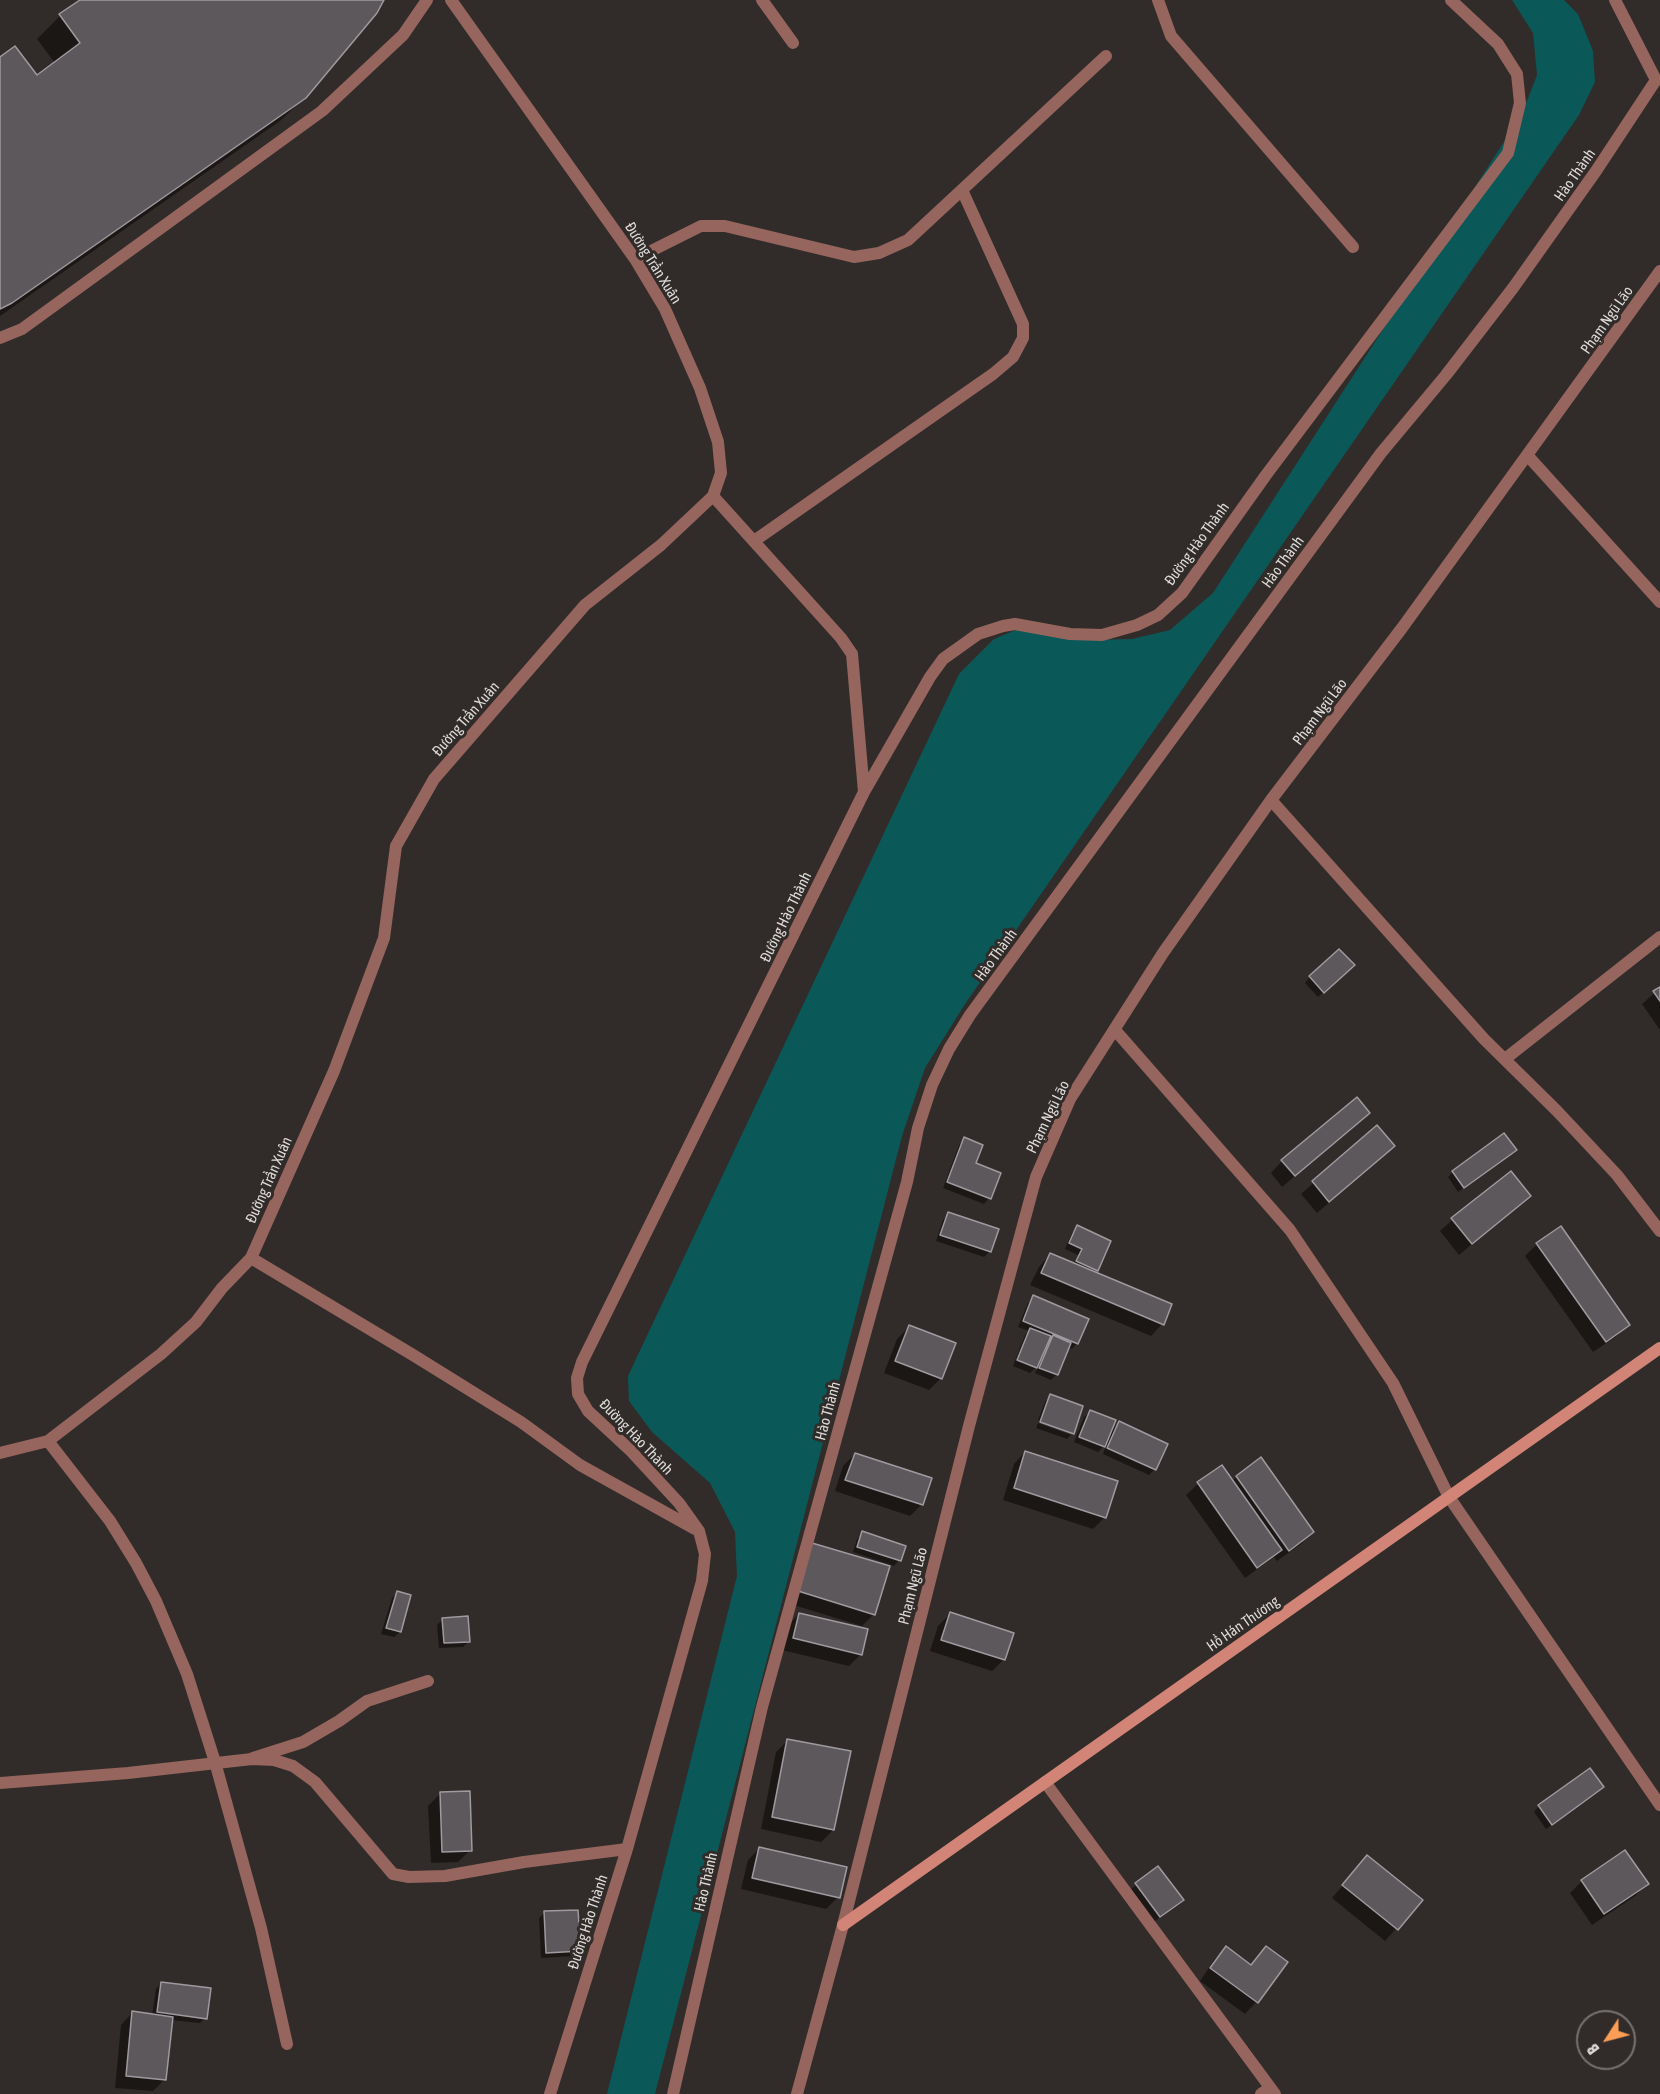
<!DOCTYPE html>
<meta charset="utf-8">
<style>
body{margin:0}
#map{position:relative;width:1660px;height:2094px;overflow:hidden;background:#312c29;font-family:"Asap Condensed",sans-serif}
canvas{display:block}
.north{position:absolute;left:1576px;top:2010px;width:60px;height:60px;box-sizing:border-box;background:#312c29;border:2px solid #76726f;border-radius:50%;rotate:234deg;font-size:16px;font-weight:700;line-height:24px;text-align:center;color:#dddbd8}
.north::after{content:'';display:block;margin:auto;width:21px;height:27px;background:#fd9d55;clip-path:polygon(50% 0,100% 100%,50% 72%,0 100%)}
</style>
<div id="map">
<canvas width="1660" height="2094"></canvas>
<div class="north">B</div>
</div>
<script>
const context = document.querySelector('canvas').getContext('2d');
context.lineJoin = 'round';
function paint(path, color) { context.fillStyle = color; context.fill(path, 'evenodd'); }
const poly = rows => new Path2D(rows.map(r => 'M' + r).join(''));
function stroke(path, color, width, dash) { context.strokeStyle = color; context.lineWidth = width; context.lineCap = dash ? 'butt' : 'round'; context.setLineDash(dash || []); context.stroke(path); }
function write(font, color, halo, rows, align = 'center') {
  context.font = font + ' "Asap Condensed",sans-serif'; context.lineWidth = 6; context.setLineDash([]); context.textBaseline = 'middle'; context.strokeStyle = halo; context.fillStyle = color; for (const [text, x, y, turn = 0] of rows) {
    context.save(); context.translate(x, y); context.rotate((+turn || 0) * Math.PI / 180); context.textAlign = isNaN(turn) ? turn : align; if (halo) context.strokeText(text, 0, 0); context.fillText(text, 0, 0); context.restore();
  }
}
const water = poly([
 [1512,0,1564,0,1578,14,1593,51,1595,82,1579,115,965,1004,925,1068,902,1136,655,2094,607,2094,737,1576,735,1532,710,1483,652,1432,629,1401,628,1376,959,674,994,639,1023,627,1088,640,1132,639,1170,630,1213,593,1522,114,1537,75,1533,33]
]);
const shadow = poly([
 [83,0,382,0,305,97,280,121,0,316,0,58,37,77,55,63,37,39,60,16],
 [1347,971,1318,997,1305,983,1310,977],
 [1660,988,1660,1030,1642,1004],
 [1356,1124,1282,1187,1271,1173,1282,1161],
 [1377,1127,1382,1157,1317,1213,1301,1194],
 [965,1139,974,1164,999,1173,989,1198,984,1204,943,1188,959,1145],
 [1515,1150,1458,1192,1448,1177,1453,1172],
 [1510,1173,1529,1196,1459,1255,1440,1231,1452,1220],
 [948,1214,990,1251,984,1257,936,1241,943,1220],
 [1078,1227,1109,1242,1094,1273,1162,1324,1151,1336,1030,1285,1039,1267,1050,1255,1073,1264,1078,1255,1065,1249,1072,1233],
 [1561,1228,1628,1324,1617,1336,1593,1352,1525,1256,1537,1244],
 [1034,1297,1077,1343,1072,1349,1068,1347,1057,1374,1051,1380,1035,1373,1038,1366,1030,1373,1013,1366,1025,1335,1029,1331,1018,1327,1028,1303],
 [909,1327,941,1378,929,1390,884,1373,897,1339],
 [1050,1396,1072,1433,1071,1434,1071,1432,1038,1420,1045,1402],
 [1090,1412,1109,1433,1119,1423,1166,1445,1154,1470,1149,1475,1103,1454,1107,1443,1098,1452,1074,1442,1084,1417],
 [1038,1423,1071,1435,1067,1439,1036,1428],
 [1025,1452,1105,1517,1093,1529,1003,1500,1014,1464],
 [855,1454,922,1504,910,1516,835,1491,843,1466],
 [1237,1477,1312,1532,1301,1544,1277,1561,1274,1557,1245,1578,1186,1495,1198,1484,1231,1482],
 [863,1533,899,1560,894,1566,853,1552,857,1539],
 [801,1556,874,1614,862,1626,787,1603],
 [397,1593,400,1632,394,1637,381,1634,392,1598],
 [799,1614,861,1654,849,1666,782,1650,787,1626],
 [950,1614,1004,1659,992,1671,930,1651,938,1626],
 [443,1619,469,1641,463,1647,439,1648,437,1625],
 [788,1740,833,1830,821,1842,761,1829,776,1752],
 [1596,1793,1546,1829,1534,1812,1539,1806],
 [440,1794,470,1850,458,1862,431,1863,428,1806],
 [760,1848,838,1897,826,1909,741,1889,748,1860],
 [1367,1857,1421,1900,1385,1941,1332,1898],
 [1158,1868,1182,1900,1154,1922,1130,1890],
 [1582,1881,1647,1884,1635,1896,1592,1925,1570,1893],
 [545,1912,579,1951,574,1956,541,1958,539,1918],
 [1226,1948,1250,1966,1266,1948,1286,1962,1256,2002,1245,2014,1200,1981,1214,1960],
 [161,1983,205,2018,200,2023,171,2020,165,2079,153,2091,115,2088,121,2025,132,2013,152,2016,156,1989]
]);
const building = poly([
 [80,0,384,0,377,13,306,98,12,303,0,309,0,57,15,46,37,75,80,43,59,14,80,0],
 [1339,949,1355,965,1324,993,1309,976,1339,949],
 [1660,987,1660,1001,1653,991,1660,987],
 [1357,1097,1370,1113,1295,1176,1281,1160,1357,1097],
 [1377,1125,1395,1146,1329,1202,1312,1181,1377,1125],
 [1504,1133,1517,1150,1464,1188,1452,1171,1504,1133],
 [964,1137,983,1145,976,1163,1001,1173,991,1199,947,1182,964,1137],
 [1511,1171,1531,1196,1472,1244,1451,1218,1511,1171],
 [948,1212,999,1229,991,1252,940,1235,948,1212],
 [1077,1225,1111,1241,1098,1271,1076,1261,1082,1249,1069,1243,1077,1225],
 [1561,1226,1630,1325,1606,1342,1536,1243,1561,1226],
 [1050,1253,1172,1304,1164,1325,1041,1273,1050,1253],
 [1033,1295,1089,1319,1078,1344,1023,1321,1033,1295],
 [909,1325,956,1343,942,1379,895,1361,909,1325],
 [1030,1328,1051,1336,1037,1368,1017,1360,1030,1328],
 [1053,1335,1071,1343,1058,1375,1039,1368,1053,1335],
 [1050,1394,1083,1406,1074,1434,1040,1422,1050,1394],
 [1090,1410,1116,1420,1105,1447,1079,1437,1090,1410],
 [1119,1421,1168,1444,1156,1470,1107,1448,1119,1421],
 [1025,1451,1118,1481,1106,1518,1014,1488,1025,1451],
 [855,1453,932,1478,923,1505,845,1480,855,1453],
 [1261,1457,1314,1532,1289,1551,1236,1476,1261,1457],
 [1222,1465,1282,1550,1257,1568,1197,1482,1222,1465],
 [862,1531,906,1546,901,1561,857,1547,862,1531],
 [812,1543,890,1566,875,1615,798,1591,812,1543],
 [397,1591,411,1595,401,1632,386,1628,397,1591],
 [950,1612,1014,1633,1005,1660,941,1640,950,1612],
 [799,1613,868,1629,862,1655,793,1638,799,1613],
 [468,1616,470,1642,444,1643,442,1618,468,1616],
 [787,1739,851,1751,834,1830,772,1817,787,1739],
 [1590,1768,1604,1787,1552,1825,1538,1805,1590,1768],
 [470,1791,472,1851,442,1852,440,1792,470,1791],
 [759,1847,847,1867,840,1898,752,1878,759,1847],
 [1625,1850,1649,1884,1604,1914,1581,1880,1625,1850],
 [1367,1855,1423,1900,1398,1930,1342,1885,1367,1855],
 [1158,1866,1184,1900,1160,1917,1135,1883,1158,1866],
 [578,1910,581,1951,546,1953,544,1911,578,1910],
 [1226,1946,1251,1965,1266,1946,1288,1962,1258,2003,1210,1968,1226,1946],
 [161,1982,211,1988,207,2019,157,2012,161,1982],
 [132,2011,173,2017,166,2080,126,2076,132,2011]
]);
const lane = poly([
 [253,1758,303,1742,339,1721,367,1701,428,1681],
 [1045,1782,1275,2094]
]);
const street = poly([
 [762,0,793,43],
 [1158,0,1171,36,1353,247],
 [635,259,701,226,725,226,854,257,879,253,908,240,1106,56],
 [0,338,22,329,322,111,403,35,427,0],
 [1528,456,1660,602],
 [713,496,841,638,852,654,864,792],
 [754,541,993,374,1013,357,1023,338,1023,324,962,190],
 [1271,800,1484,1039,1557,1111,1617,1175,1660,1231],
 [1115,1030,1290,1230,1393,1383,1449,1497,1660,1805],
 [1505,1059,1660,937],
 [251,1258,413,1355,521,1422,580,1465,695,1529],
 [48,1441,110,1521,136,1563,156,1601,187,1674,215,1762,261,1928,287,2044],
 [0,1453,48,1441,161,1354,196,1322,222,1288,251,1258,334,1071,384,938,396,846,434,779,585,605,661,545,713,496,721,473,718,442,700,388,665,309,635,259,451,0],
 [0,1783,128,1773,252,1759,274,1760,293,1766,315,1782,393,1874,409,1877,445,1876,524,1862,627,1849],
 [550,2094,627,1849,702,1581,705,1554,699,1531,679,1503,630,1450,588,1411,578,1394,577,1378,582,1362,864,792,930,677,943,659,978,634,1003,626,1015,624,1070,634,1102,635,1137,625,1158,615,1182,593,1266,475,1508,153,1520,103,1517,74,1498,44,1451,0],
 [673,2094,762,1707,907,1182,918,1128,932,1085,949,1049,970,1015,1381,453,1446,375,1513,288,1596,171,1656,80,1615,0],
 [797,2094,843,1925,969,1426,1036,1177,1070,1099,1163,953,1271,800,1402,628,1660,271],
 [1261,2094,1270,2088]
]);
const secondary = poly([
 [843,1925,1660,1348]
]);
const streetNames = [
 ["Hào Thành",1575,175,-55],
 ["Đường Trần Xuân",653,263,58],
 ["Phạm Ngũ Lão",1607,320,-55],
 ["Đường Hào Thành",1197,544,-54],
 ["Hào Thành",1283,562,-54],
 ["Phạm Ngũ Lão",1320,712,-53],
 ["Đường Trần Xuân",466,719,-49],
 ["Đường Hào Thành",786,917,-64],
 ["Hào Thành",996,955,-54],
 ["Phạm Ngũ Lão",1048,1117,-64],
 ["Đường Trần Xuân",269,1180,-66],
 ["Hào Thành",828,1411,-75],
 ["Đường Hào Thành",636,1437,46],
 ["Phạm Ngũ Lão",913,1586,-76],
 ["Hồ Hán Thương",1243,1624,-35],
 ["Hào Thành",706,1882,-77],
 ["Đường Hào Thành",588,1922,-72]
];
paint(water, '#0b5859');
paint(shadow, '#0007');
paint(building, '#5c585c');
stroke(building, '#9f9a9f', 1.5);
stroke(lane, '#96655d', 12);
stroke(street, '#96655d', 12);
stroke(secondary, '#d28477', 12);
write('15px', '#dddbd8', '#312c29', streetNames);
</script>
